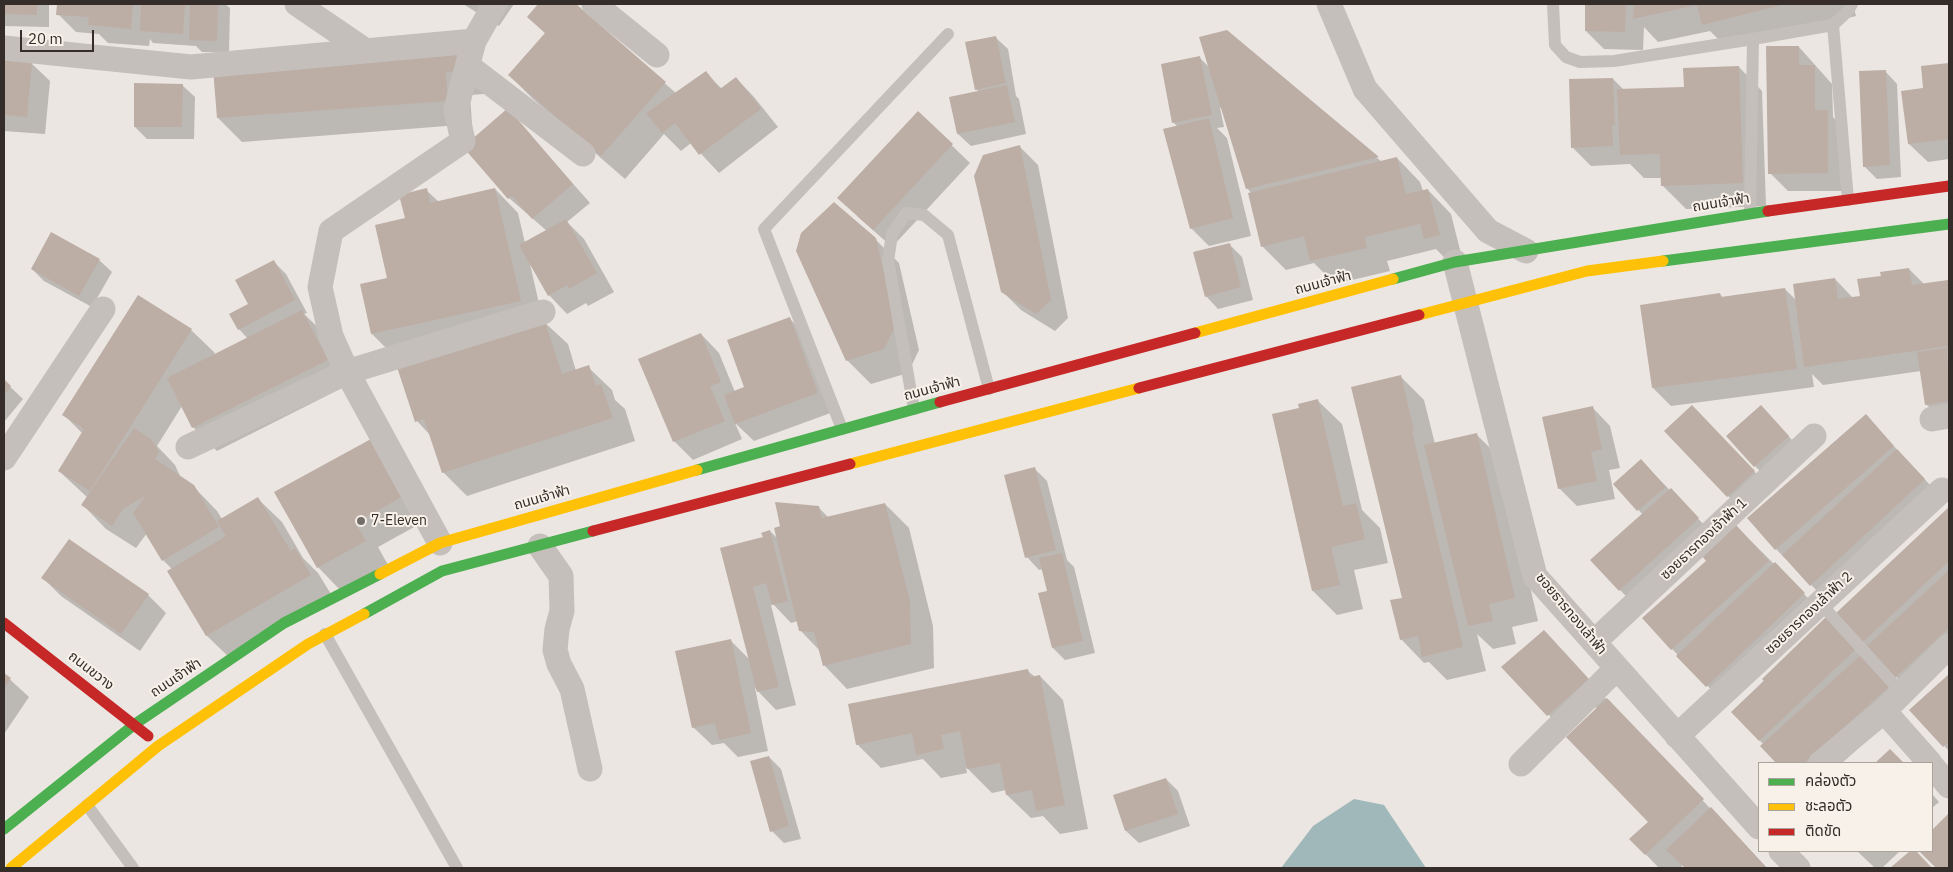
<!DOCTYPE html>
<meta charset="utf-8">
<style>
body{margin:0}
#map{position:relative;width:1953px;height:872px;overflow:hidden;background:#ebe6e1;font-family:"IBM Plex Sans","Noto Sans Thai",sans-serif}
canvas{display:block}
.frame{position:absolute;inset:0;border:5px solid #342d29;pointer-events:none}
.legend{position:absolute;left:1758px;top:762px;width:175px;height:90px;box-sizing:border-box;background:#f7f1e9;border:1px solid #a9a39c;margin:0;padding:6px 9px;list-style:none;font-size:15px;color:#342d29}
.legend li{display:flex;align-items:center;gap:10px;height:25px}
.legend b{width:25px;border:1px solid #a9a39c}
.scale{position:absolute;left:20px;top:30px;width:74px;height:22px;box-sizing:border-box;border:2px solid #342d29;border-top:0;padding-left:6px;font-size:15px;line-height:18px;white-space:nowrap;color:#342d29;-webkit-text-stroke:4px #f7f1e9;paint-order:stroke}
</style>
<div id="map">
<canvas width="1953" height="872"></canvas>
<div class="frame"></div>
<ul class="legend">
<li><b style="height:6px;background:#4caf50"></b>คล่องตัว</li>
<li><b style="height:6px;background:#ffc107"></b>ชะลอตัว</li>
<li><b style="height:6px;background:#c62828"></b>ติดขัด</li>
</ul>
<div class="scale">20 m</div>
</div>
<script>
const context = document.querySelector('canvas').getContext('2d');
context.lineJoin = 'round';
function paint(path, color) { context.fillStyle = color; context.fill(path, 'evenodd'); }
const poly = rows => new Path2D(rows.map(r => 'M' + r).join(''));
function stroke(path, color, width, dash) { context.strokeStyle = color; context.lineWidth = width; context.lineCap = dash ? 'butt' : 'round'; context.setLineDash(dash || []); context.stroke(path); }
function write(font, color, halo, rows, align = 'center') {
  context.font = font + ' "IBM Plex Sans","Noto Sans Thai",sans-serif'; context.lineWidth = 4; context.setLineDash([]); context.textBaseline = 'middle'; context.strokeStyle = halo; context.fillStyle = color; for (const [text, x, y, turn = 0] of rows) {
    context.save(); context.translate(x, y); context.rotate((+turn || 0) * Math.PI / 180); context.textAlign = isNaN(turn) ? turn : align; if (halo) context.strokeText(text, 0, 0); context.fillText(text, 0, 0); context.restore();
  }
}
const water = poly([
 [1354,799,1384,805,1426,868,1281,868,1313,826]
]);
const shadow = poly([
 [4,4,49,4,49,27,4,26],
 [59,4,225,4,230,8,229,52,202,52,196,46,153,43,150,39,149,46,108,43,99,34,76,32,58,14],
 [463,4,514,4,499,26],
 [540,4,574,4,677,94,705,72,722,89,736,78,754,97,778,127,719,173,691,143,681,151,664,134,625,179,533,99,509,75,546,34,529,17],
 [1587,4,1853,4,1856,16,1727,48,1710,31,1658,42,1644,27,1643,50,1604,49,1586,31],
 [1226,31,1382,162,1397,158,1420,182,1423,191,1428,190,1451,214,1462,258,1449,262,1436,249,1387,261,1390,271,1335,284,1314,263,1286,270,1262,246,1252,194,1247,188,1222,108,1220,108,1224,127,1217,128,1227,138,1251,236,1209,246,1191,228,1178,127,1173,122,1200,58,1209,67],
 [995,37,1008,49,1016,96,1019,99,1026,134,971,146,958,134,951,98,979,92,976,89],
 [1799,47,1832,84,1833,117,1845,130,1846,191,1788,191,1770,173],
 [459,52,482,75,484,94,470,95,472,124,242,142,218,118],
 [4,60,31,63,50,81,45,134,4,131],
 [1949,64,1949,159,1928,162,1909,144,1924,89,1922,67],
 [1739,67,1762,91,1766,206,1686,209,1662,185,1662,178,1644,178,1630,164,1591,166,1572,147,1613,79,1624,90,1685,88],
 [1885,71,1897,84,1901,177,1877,179,1864,166],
 [182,85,195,97,194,139,147,139,135,127],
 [508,110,590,203,567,222,584,239,614,292,588,306,586,303,567,314,549,295,530,264,543,321,568,344,576,371,588,367,612,390,615,400,625,409,635,441,467,496,443,472,431,436,417,421,396,358,372,334,361,285,388,279,406,219,426,190,439,202,495,189,518,213,525,243,547,231,509,198,465,147],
 [918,113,970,163,892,247,857,216],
 [1020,147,1038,165,1068,318,1055,331,1021,310,1002,291],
 [875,239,899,263,919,350,908,373,871,384,847,360],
 [1229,244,1242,257,1253,300,1218,309,1206,296],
 [99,260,112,272,92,307,44,281,32,269],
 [274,262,286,274,307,313,304,314,326,335,350,384,217,451,193,427,182,406,157,446,175,465,181,478,193,486,217,511,222,519,258,499,282,522,303,558,318,573,334,599,231,659,207,636,169,571,172,569,163,560,147,533,136,548,106,529,83,505,88,498,59,471,83,434,64,415,191,330,215,353,213,357,248,339,239,329],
 [1909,269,1924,284,1949,282,1949,415,1939,417,1926,404,1921,371,1823,385,1812,374,1814,387,1671,406,1653,388,1720,294,1723,298,1785,289,1796,300,1835,279,1853,298,1861,298,1883,277],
 [789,318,808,337,836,411,754,441,735,423,742,439,693,460,674,441,701,334,719,353,735,392,746,388],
 [1401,377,1424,400,1435,444,1476,434,1500,458,1538,621,1512,627,1516,644,1493,649,1477,634,1486,671,1447,680,1429,662,1424,663,1401,639,1403,599],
 [4,381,23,399,4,422],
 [1318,401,1342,424,1362,510,1380,528,1388,563,1354,570,1363,609,1337,615,1313,591,1274,415,1301,409],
 [1592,407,1610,426,1620,468,1609,470,1615,499,1577,506,1559,488],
 [1866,416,1942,498,1829,603,1776,549],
 [1773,419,1800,449,1767,478,1755,466],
 [1710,425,1772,490,1746,514,1728,496],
 [370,441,425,521,378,547,388,565,341,591,318,567],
 [1034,468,1047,481,1067,560,1074,567,1095,653,1065,660,1053,648,1049,592,1043,569,1039,570,1027,557],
 [1653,473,1716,537,1638,608,1620,590,1643,515,1615,484],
 [885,504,909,528,933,626,934,668,847,689,824,665,820,651,800,630,798,621,791,623,773,604,771,605,796,705,776,710,755,688,768,751,738,757,724,743,712,745,693,727,730,640,750,660,722,549,764,538,770,531,778,539,818,507,829,518],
 [1949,509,1949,663,1914,696,1837,614],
 [1736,526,1822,612,1725,704,1672,649,1707,561],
 [69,540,148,595,166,613,140,651,61,596,43,578],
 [1826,619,1907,705,1842,763,1778,763,1762,746,1764,745,1732,712],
 [1562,650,1605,698,1767,868,1686,868,1683,865,1680,868,1659,868,1631,839,1649,822,1597,709,1595,707,1566,733,1503,667],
 [1028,671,1035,677,1040,676,1063,700,1088,829,1060,834,1043,816,1031,818,1007,795,1006,790,992,793,966,767,967,773,941,778,923,759,881,768,857,744],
 [4,674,29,697,4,734],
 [1949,675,1949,751,1911,710],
 [769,757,781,769,801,839,784,843,772,831],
 [1166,779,1178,791,1190,826,1139,843,1126,831,1115,796],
 [1932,794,1939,802,1932,808],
 [1949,815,1949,868,1938,868,1921,851,1932,851,1932,832],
 [1857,851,1900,851,1882,868,1875,868]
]);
const building = poly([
 [4,4,37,4,37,15,4,14],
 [57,4,133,4,131,29,88,25,89,17,56,15],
 [141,4,185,4,183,34,140,31],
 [190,4,218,4,217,41,189,40],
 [538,4,576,4,666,82,601,156,508,75,545,33,527,17],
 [1585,4,1626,4,1625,32,1585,31],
 [1634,4,1785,4,1702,25,1697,5,1633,19],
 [1227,30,1379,157,1246,189,1199,37],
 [996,36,1006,83,975,90,965,42],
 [1766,46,1799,46,1799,65,1815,65,1815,110,1828,110,1828,173,1768,174],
 [459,51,461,71,446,72,448,101,217,118,213,69],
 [1200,56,1212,115,1172,123,1161,64],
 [4,59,32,62,27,117,4,115],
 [1949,63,1949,139,1908,144,1901,91,1923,88,1921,66],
 [1739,66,1743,183,1661,186,1660,154,1620,155,1617,89,1684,87,1683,68],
 [1886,70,1890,165,1863,167,1859,71],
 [706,71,720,89,736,77,761,109,699,155,675,123,662,133,646,113],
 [1613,78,1615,125,1612,125,1613,146,1571,148,1569,79],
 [134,83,183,84,182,127,134,127],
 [1007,85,1015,122,957,134,949,97],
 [508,108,573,184,532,219,512,196,508,199,463,147],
 [918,111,953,144,873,230,837,198],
 [1209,118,1233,218,1190,229,1163,129],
 [1020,145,1051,300,1036,314,1001,292,974,176,983,155],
 [1397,157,1406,194,1428,189,1440,235,1424,239,1420,224,1365,237,1367,248,1310,261,1304,236,1261,247,1248,193],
 [427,188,430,203,495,188,521,301,371,334,360,284,387,278,375,225,405,218,399,195],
 [834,202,876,238,896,325,884,349,846,361,796,251,801,233],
 [566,219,597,273,569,289,567,285,548,296,519,245],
 [51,232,100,259,79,296,31,269],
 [1230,243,1241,287,1205,297,1193,252],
 [274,260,295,300,238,330,229,314,248,304,235,280],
 [1909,268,1912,285,1948,280,1949,346,1804,367,1793,284,1835,278,1838,299,1860,296,1857,279,1881,276,1880,272],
 [1785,288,1797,369,1652,388,1640,305,1720,293,1721,297],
 [138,295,192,329,90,491,58,471,84,429,62,415],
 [302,310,328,360,192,428,167,378],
 [790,317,818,393,735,424,724,395,744,387,727,340],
 [544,319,562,374,589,365,596,386,601,384,613,418,442,473,424,419,415,422,397,367],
 [701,333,721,382,710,386,725,421,673,442,638,359],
 [1947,348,1949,401,1925,405,1917,352],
 [1401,375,1414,431,1412,431,1463,647,1422,657,1418,636,1400,640,1390,600,1402,598,1351,387],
 [4,379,11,386,4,395],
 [1318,399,1343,506,1356,503,1365,539,1331,547,1340,585,1312,591,1272,414,1299,408,1298,404],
 [1692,405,1755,471,1727,497,1664,431],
 [1761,405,1789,436,1754,467,1726,436],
 [1593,406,1602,449,1591,452,1597,481,1558,489,1542,417],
 [1866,414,1894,446,1775,550,1747,518],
 [134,428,152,440,159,452,155,459,194,485,219,527,162,561,133,513,145,496,123,509,112,526,81,505],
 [1477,433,1515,598,1489,604,1493,621,1468,626,1424,445],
 [371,439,402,497,355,523,366,541,317,568,274,492],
 [1897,449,1925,479,1810,586,1782,555],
 [1641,459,1666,487,1637,511,1613,484],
 [1035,467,1056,550,1025,558,1004,475],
 [1671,488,1699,518,1619,591,1590,560],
 [258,497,291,551,295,548,311,575,206,636,167,571,226,536,217,521],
 [775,502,819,506,822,518,885,503,910,601,911,644,823,666,814,632,799,631,774,528,780,526],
 [1949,507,1949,561,1862,643,1835,614],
 [1736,525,1769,561,1671,650,1642,618,1706,561,1702,556],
 [770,530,788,601,772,605,766,583,753,587,779,687,757,692,720,548,763,537,761,533],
 [69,539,149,594,121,634,41,578],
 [1062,553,1083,641,1052,648,1038,593,1047,591,1039,558],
 [1775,562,1805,593,1706,687,1676,656],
 [1949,570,1949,628,1895,678,1866,647],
 [1826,617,1856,649,1759,741,1731,712,1764,681,1762,679],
 [1544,630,1589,679,1547,716,1501,667],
 [731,639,751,733,719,740,715,723,692,728,675,651],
 [1862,654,1890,686,1804,763,1776,763,1760,746],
 [1028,669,1030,677,1040,675,1065,805,1036,811,1032,790,1006,795,1000,763,967,769,960,731,941,735,944,749,916,755,912,733,856,745,848,704],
 [4,673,11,678,4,689],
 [1949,674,1949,741,1943,747,1909,710],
 [1607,698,1704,799,1645,855,1629,839,1648,822,1566,737],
 [1890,749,1904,763,1875,763],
 [769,756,789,826,770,832,750,761],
 [1166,778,1178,814,1125,831,1113,795],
 [1711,807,1767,868,1685,868,1666,850],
 [1949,813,1949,868,1936,868,1919,851,1932,851,1932,830],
 [1910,851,1916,851,1932,868,1890,868]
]);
const lane = poly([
 [1553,4,1555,45,1566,57,1580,62,1614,61,1753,39],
 [1848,200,1833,25,1848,11,1852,4],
 [1750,213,1753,39,1833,25],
 [914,409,888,261,892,234,906,213,924,215,948,235,989,389],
 [842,429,764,229,948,34],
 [1820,603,1902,693],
 [325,634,457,868],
 [87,805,133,868]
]);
const street = poly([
 [297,4,366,51],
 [594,4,657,55],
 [1329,4,1365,89,1488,231,1526,251],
 [4,48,191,67,474,41],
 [468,66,583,154],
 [1455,262,1535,576,1759,827],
 [1932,419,1949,416],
 [188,447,347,372,543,312],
 [4,458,103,309],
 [440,543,347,372,331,336,320,287,331,231,463,141,456,109,474,41,495,4],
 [540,546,561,576,562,611,557,629,555,650,559,664,572,689,590,769],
 [1594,642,1814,436],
 [1884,711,1930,763],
 [1677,736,1942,490],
 [1821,763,1884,711,1949,646],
 [1521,764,1617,668],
 [1932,766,1949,786],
 [1781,851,1798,868]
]);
const fast = poly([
 [1663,261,1949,224],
 [1393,279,1455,262,1768,211],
 [697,470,940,402],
 [364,614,442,571,593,531],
 [4,829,135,724,284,623,380,574]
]);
const slow = poly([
 [1419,315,1587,271,1663,261],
 [1195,333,1393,279],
 [850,464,1139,388],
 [380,574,440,543,697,470],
 [11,868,158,746,308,644,364,614]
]);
const jam = poly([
 [1768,211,1949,186],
 [1139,388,1419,315],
 [940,402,1195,333],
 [593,531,850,464],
 [4,623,148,736]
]);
const markers = [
 [361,521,5,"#746e69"]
];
const streetNames = [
 ["ถนนเจ้าฟ้า",1721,203,-9],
 ["ถนนเจ้าฟ้า",1323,283,-15],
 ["ถนนเจ้าฟ้า",932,389,-15],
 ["ถนนเจ้าฟ้า",542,498,-16],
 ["ซอยธารทองเจ้าฟ้า 1",1704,539,-43],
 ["ซอยธารทองเล้าฟ้า 2",1809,613,-43],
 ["ซอยธารทองเล้าฟ้า",1571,614,50],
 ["ถนนขวาง",91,671,38],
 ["ถนนเจ้าฟ้า",176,678,-34]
];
const poiNames = [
 ["7-Eleven",371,521]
];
paint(water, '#a0b8ba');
paint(shadow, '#0003');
paint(building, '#bcada5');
stroke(lane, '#c4bfba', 12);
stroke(street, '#c4bfba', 25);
stroke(fast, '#4caf50', 11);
stroke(slow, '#ffc107', 11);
stroke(jam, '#c62828', 11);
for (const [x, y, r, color] of markers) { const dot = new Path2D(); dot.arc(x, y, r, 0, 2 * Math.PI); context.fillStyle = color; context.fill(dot); stroke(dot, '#f7f1e9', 2); }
write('14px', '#342d29', '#f7f1e9', streetNames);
write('14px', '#342d29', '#f7f1e9', poiNames, 'left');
</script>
